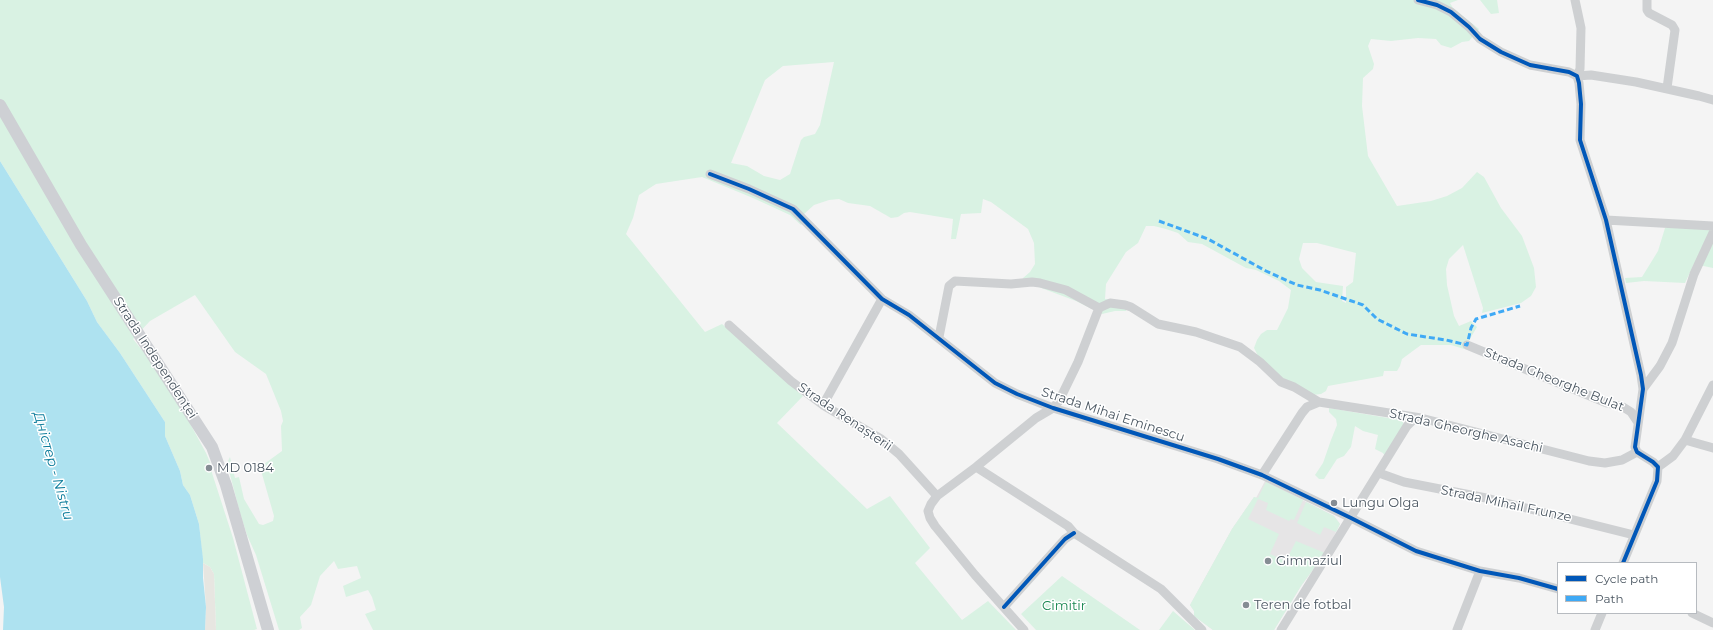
<!DOCTYPE html>
<meta charset="utf-8">
<style>
body{margin:0}
#map{position:relative;width:1713px;height:630px;overflow:hidden;background:#f4f4f4;font-family:Montserrat,sans-serif}
canvas{display:block}
.legend{position:absolute;left:1557px;top:562px;width:140px;height:52px;box-sizing:border-box;background:#fff;border:1px solid #b7bbc0;margin:0;padding:5px 7px;list-style:none;font-size:12px;color:#4a5661}
.legend li{display:flex;align-items:center;gap:8px;height:20px}
.legend b{width:20px;border:1px solid #b7bbc0}
</style>
<div id="map">
<canvas width="1713" height="630"></canvas>
<ul class="legend">
<li><b style="height:5px;background:#0057b8"></b>Cycle path</li>
<li><b style="height:5px;background:#3fa9f5"></b>Path</li>
</ul>
</div>
<script>
const context = document.querySelector('canvas').getContext('2d');
context.lineJoin = 'round';
function paint(path, color) { context.fillStyle = color; context.fill(path, 'evenodd'); }
const poly = rows => new Path2D(rows.map(r => 'M' + r).join(''));
function stroke(path, color, width, dash) { context.strokeStyle = color; context.lineWidth = width; context.lineCap = dash ? 'butt' : 'round'; context.setLineDash(dash || []); context.stroke(path); }
function write(font, color, halo, rows, align = 'center') {
  context.font = font + ' Montserrat,sans-serif'; context.lineWidth = 3; context.setLineDash([]); context.textBaseline = 'middle'; context.strokeStyle = halo; context.fillStyle = color; for (const [text, x, y, turn = 0] of rows) {
    context.save(); context.translate(x, y); context.rotate((+turn || 0) * Math.PI / 180); context.textAlign = isNaN(turn) ? turn : align; if (halo) context.strokeText(text, 0, 0); context.fillText(text, 0, 0); context.restore();
  }
}
const education = poly([
 [1265,481,1334,516,1340,524,1325,554,1301,586,1274,630,1213,630,1194,616,1194,611,1190,605,1232,529,1254,497,1256,498]
]);
const green = poly([
 [0,0,1458,0,1450,3,1453,8,1479,29,1469,41,1462,42,1451,48,1441,45,1436,39,1418,38,1391,41,1371,39,1368,46,1374,64,1373,69,1363,78,1362,106,1368,156,1397,206,1431,201,1447,196,1462,188,1477,172,1484,177,1501,208,1522,236,1534,268,1536,287,1531,296,1521,303,1482,313,1483,308,1463,245,1449,259,1446,269,1447,285,1454,316,1459,326,1471,321,1477,327,1464,349,1451,345,1421,345,1402,359,1400,366,1397,371,1384,371,1383,376,1328,386,1326,391,1321,394,1313,395,1283,381,1258,356,1254,348,1257,340,1261,334,1267,330,1277,330,1288,308,1291,290,1279,281,1256,270,1246,268,1202,244,1188,242,1178,233,1166,229,1154,226,1146,226,1138,243,1126,252,1106,284,1105,299,1128,301,1126,311,1115,311,1102,314,1076,301,1036,286,1023,286,1023,278,1030,272,1035,264,1034,243,1028,229,991,202,983,199,981,213,961,214,956,239,951,239,953,219,910,212,904,213,898,217,891,218,870,206,848,203,839,199,829,200,814,205,804,214,806,218,801,225,790,215,753,198,702,177,656,184,639,195,633,218,626,234,705,332,722,324,803,396,777,423,867,509,890,496,930,548,915,563,962,620,988,601,1016,630,373,630,365,614,376,610,372,597,368,590,346,597,343,586,361,578,357,566,338,569,334,561,320,576,311,605,300,617,302,628,299,630,279,630,256,555,247,535,240,513,227,463,230,457,235,478,239,477,244,499,259,524,263,525,273,521,274,516,260,467,282,451,281,426,283,421,281,411,266,374,235,352,195,295,150,321,133,339,146,355,186,416,206,453,212,467,212,473,233,538,257,629,254,630,216,630,214,574,210,567,203,563,199,524,190,495,183,485,180,471,165,436,165,422,120,353,97,322,87,301,0,161],
 [834,62,820,125,815,134,804,137,801,140,790,174,780,180,764,176,747,166,731,163,765,80,783,66],
 [1303,243,1317,243,1356,253,1353,282,1346,287,1346,303,1342,301,1343,286,1316,282,1302,268,1299,259],
 [1480,0,1497,0,1499,13,1491,14],
 [1676,226,1713,229,1713,268,1694,264,1685,283,1644,281,1626,283,1625,278,1642,277,1658,251,1665,228],
 [1329,408,1400,420,1403,422,1403,428,1385,456,1383,453,1375,449,1378,435,1363,431,1355,426,1351,447,1344,456,1337,459,1324,479,1319,479,1315,475,1323,463,1331,440,1337,425,1336,419,1329,412],
 [1266,482,1303,500,1294,520,1291,519,1289,521,1266,510,1268,503,1258,499,1248,519,1279,534,1270,554,1286,561,1296,541,1325,553,1301,586,1274,630,1213,630,1194,616,1194,611,1190,605,1232,529,1254,497,1258,498],
 [1306,502,1334,516,1340,524,1336,532,1324,527,1320,535,1297,523],
 [1062,576,1140,630,1036,630,1021,614],
 [1173,611,1195,630,1159,630]
]);
const sand = poly([
 [203,563,210,567,214,574,216,630,205,630,206,607]
]);
const water = poly([
 [0,161,87,301,97,322,120,353,165,422,165,436,180,471,183,485,190,495,199,524,203,559,203,578,206,607,205,630,3,630,4,607,0,577]
]);
const street = poly([
 [1418,0,1437,5,1451,12,1469,27,1480,39,1501,52,1530,65,1569,72,1577,76,1579,83,1581,104,1580,140,1606,220,1641,375,1643,389,1635,447,1637,452,1653,462,1658,467,1657,481,1623,563],
 [1575,0,1581,28,1580,69,1577,76],
 [1647,0,1647,10,1649,13,1672,25,1675,30,1667,88],
 [1577,76,1591,75,1636,82,1699,96,1713,100],
 [710,174,749,189,793,209,882,299,909,315,995,383,1017,394,1053,408,1218,459,1262,475,1351,518,1416,551,1480,571,1519,578,1558,589],
 [1606,220,1713,226],
 [729,325,791,381,823,405,881,439,899,454,937,496],
 [939,337,949,286,955,281,1011,284,1032,282,1040,283,1066,290,1099,308,1110,303,1125,305,1131,307,1158,324,1196,332,1240,347,1260,362,1281,382,1294,387,1319,402,1421,418,1589,461,1605,463,1622,460,1637,452],
 [1467,345,1607,403,1623,407,1631,412,1637,421],
 [1643,389,1660,366,1672,343,1694,274,1713,233],
 [823,405,882,299],
 [1685,440,1713,448],
 [976,467,1068,526,1074,533,1161,589,1202,630],
 [1658,467,1673,456,1685,440,1713,385],
 [1379,473,1404,482,1486,498,1634,535],
 [1262,475,1302,413,1307,407,1319,402],
 [1004,607,1065,539,1074,533],
 [1692,613,1713,623],
 [1024,630,975,575,935,526,930,518,928,511,931,504,937,496,976,467,1036,418,1053,408,1059,401,1078,362,1099,308],
 [1281,630,1407,426,1414,419,1421,418],
 [1457,630,1480,571],
 [1595,630,1602,613]
]);
const secondary = poly([
 [0,105,81,245,212,447,226,485,268,630]
]);
const quiet = poly([
 [1159,221,1208,239,1266,271,1297,285,1320,290,1363,305,1377,319,1407,334,1446,340,1467,345,1471,328,1476,319,1520,306]
]);
const cycleway = poly([
 [1418,0,1437,5,1451,12,1469,27,1480,39,1501,52,1530,65,1569,72,1577,76,1579,83,1581,104,1580,140,1606,220,1641,375,1643,389,1635,447,1637,452,1653,462,1658,467,1657,481,1623,563],
 [710,174,749,189,793,209,882,299,909,315,995,383,1017,394,1053,408,1218,459,1262,475,1351,518,1416,551,1480,571,1519,578,1558,589],
 [1004,607,1065,539,1074,533]
]);
const markers = [
 [209,468,4,"#868d94"],
 [1334,503,4,"#868d94"],
 [1268,561,4,"#868d94"],
 [1246,605,4,"#868d94"]
];
const streetNames = [
 ["Strada Independenței",155,358,57],
 ["Strada Gheorghe Bulat",1554,380,22],
 ["Strada Mihai Eminescu",1113,415,18],
 ["Strada Renașterii",845,417,34],
 ["Strada Gheorghe Asachi",1466,431,13],
 ["Strada Mihail Frunze",1506,504,12]
];
const poiNames = [
 ["MD 0184",217,468],
 ["Lungu Olga",1342,503],
 ["Gimnaziul",1276,561],
 ["Teren de fotbal",1254,605]
];
const parkNames = [
 ["Cimitir",1064,606]
];
const waterNames = [
 ["Дністер - Nistru",53,466,74]
];
paint(education, '#e6e5e6');
paint(green, '#d9f2e3');
paint(sand, '#e7e6e1');
paint(water, '#aee2f0');
stroke(street, '#ced0d2', 9);
stroke(secondary, '#ced0d4', 12);
stroke(quiet, '#3fa9f5', 3, [6, 3]);
stroke(cycleway, '#0057b8', 4);
for (const [x, y, r, color] of markers) { const dot = new Path2D(); dot.arc(x, y, r, 0, 2 * Math.PI); context.fillStyle = color; context.fill(dot); stroke(dot, '#fff', 1.5); }
write('13px', '#4a5661', '#fff', streetNames);
write('13px', '#4a5661', '#fff', poiNames, 'left');
write('13px', '#17864f', '#fff', parkNames);
write('italic 14px', '#0c7c9b', '#fff', waterNames);
</script>
